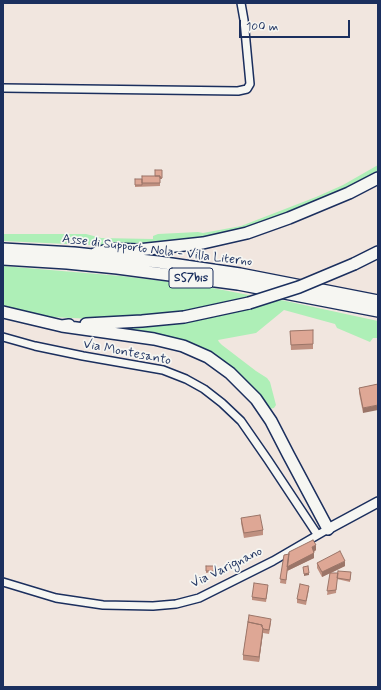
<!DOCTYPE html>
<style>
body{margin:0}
#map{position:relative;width:381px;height:690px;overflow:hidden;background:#f1e6df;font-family:Mynerve,sans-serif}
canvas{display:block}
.frame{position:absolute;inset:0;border:4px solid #1b2f5e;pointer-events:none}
.scale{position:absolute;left:239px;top:20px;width:111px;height:18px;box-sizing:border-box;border:2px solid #1b2f5e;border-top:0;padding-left:5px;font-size:12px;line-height:14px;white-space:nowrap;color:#1b2f5e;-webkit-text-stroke:3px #f6f6f2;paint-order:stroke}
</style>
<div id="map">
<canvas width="381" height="690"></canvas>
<div class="frame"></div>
<div class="scale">100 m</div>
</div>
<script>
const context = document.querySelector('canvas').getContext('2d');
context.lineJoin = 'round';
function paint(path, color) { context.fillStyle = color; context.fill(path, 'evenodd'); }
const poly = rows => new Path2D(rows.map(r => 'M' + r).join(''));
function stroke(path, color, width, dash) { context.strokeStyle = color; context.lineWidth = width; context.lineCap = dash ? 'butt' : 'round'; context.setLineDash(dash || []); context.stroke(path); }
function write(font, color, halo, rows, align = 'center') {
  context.font = font + ' Mynerve,sans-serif'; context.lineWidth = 3.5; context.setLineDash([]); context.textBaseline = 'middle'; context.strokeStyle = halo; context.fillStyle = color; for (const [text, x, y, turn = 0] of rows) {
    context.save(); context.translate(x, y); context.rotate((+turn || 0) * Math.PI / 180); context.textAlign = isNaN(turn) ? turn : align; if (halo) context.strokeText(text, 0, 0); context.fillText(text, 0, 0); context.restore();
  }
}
const green = poly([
 [378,165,378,173,309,208,224,235,132,247,3,241,3,234,86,234,101,238,153,239,153,236,158,234,198,232,203,233,241,226,316,197,343,185],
 [3,266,121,276,197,285,254,296,187,311,148,316,95,319,49,317,3,306],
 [281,300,378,321,378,338,373,338,370,342,337,328,335,324,284,310,256,333,218,340,219,342,222,345,256,371,267,378,270,382,276,405,274,408,269,409,227,367,115,328,170,325,201,320]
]);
const minor = poly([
 [3,88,238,91,247,89,250,84,244,20,241,3],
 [3,337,35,346,83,356,163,370,186,379,204,389,222,403,241,421,268,460,317,534],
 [3,582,56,598,103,605,153,606,176,604,199,598,273,561,328,529]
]);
const major = poly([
 [328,529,378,502]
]);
const highway = poly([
 [3,249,74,253,158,262,240,274,378,301],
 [96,253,112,249,138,250,203,243,247,233,289,218,349,193,378,178],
 [3,259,67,263,117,268,238,284,378,311],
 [354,264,378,252],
 [3,312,62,326,69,325],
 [86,324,142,321,184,317,249,303],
 [62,326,154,339,183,346,208,357,230,373,256,399,271,421,288,454,328,529]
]);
const highwayBridge = poly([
 [249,303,299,287,354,264]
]);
const wall = poly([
 [162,170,162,179,160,179,160,186,135,187,135,179,142,179,155,176],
 [313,330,313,349,291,350,290,331],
 [378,384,363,413,359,393,359,388],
 [241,518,263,530,263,535,244,538,241,523],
 [316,550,314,552,314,558,287,571,286,584,280,583,284,555],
 [317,563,345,566,331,573,338,573,351,572,350,582,337,579,336,593,327,595,330,573,322,577,317,568],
 [206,566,215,566,215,572,206,573],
 [268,588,266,602,252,600,252,597],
 [309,589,306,605,297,603,297,599],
 [248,622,271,623,269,634,263,633,259,662,243,660,243,655]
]);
const shadedWall = poly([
 [378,405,378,410,363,413,363,408],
 [316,545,316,550,312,553,312,547],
 [314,553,314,558,287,571,286,584,289,554],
 [345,561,345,566,322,577,322,572],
 [309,573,309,575,304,576,304,574],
 [263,628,263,633,259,662,259,657]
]);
const building = poly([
 [155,170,162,170,162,178,160,178,160,176,155,176,155,170],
 [142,176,160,176,160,183,142,183,142,176],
 [135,179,142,179,142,185,135,185,135,179],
 [313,330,313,344,291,345,290,331,313,330],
 [378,384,378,405,363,408,359,388,378,384],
 [260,515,263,530,244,533,241,518,260,515],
 [313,540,316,545,312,547,314,553,287,567,289,552,313,540],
 [340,551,345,561,322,572,317,563,340,551],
 [289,554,286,580,280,579,284,555,289,554],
 [206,566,215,566,215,571,206,571,206,566],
 [308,566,309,573,304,574,303,567,308,566],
 [338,571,351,572,350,580,337,578,338,571],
 [330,573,338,573,336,590,327,591,330,573],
 [254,583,268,585,266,599,252,597,254,583],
 [300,584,309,586,306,601,297,599,300,584],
 [249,615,271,619,269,630,263,629,263,628,262,627,262,625,248,622,249,615],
 [248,622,262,625,262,627,263,628,259,657,243,655,248,622]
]);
const shields = [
 [191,278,44]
];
const shieldNames = [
 ["SS7bis",191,278]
];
const streetNames = [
 ["Asse di Supporto Nola - Villa Literno",157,251,7],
 ["Via Montesanto",127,353,11],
 ["Via Varignano",227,568,-26]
];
paint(green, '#aeefb7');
stroke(minor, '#1b2f5e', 10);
stroke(major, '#1b2f5e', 12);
stroke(highway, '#1b2f5e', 14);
stroke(minor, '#f6f6f2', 7);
stroke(major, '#f6f6f2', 9);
stroke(highway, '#f6f6f2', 11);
stroke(highwayBridge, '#1b2f5e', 14, []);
stroke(highwayBridge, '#f6f6f2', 11);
paint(wall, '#bf9080');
paint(shadedWall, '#9b7568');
paint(building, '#dea795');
stroke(building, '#9b7568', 1);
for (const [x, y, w] of shields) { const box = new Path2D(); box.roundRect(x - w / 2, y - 10, w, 20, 3); context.fillStyle = '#f6f6f2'; context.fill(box); stroke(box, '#1b2f5e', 1); }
write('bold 12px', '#1b2f5e', null, shieldNames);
write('13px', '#1b2f5e', '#f6f6f2', streetNames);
</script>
